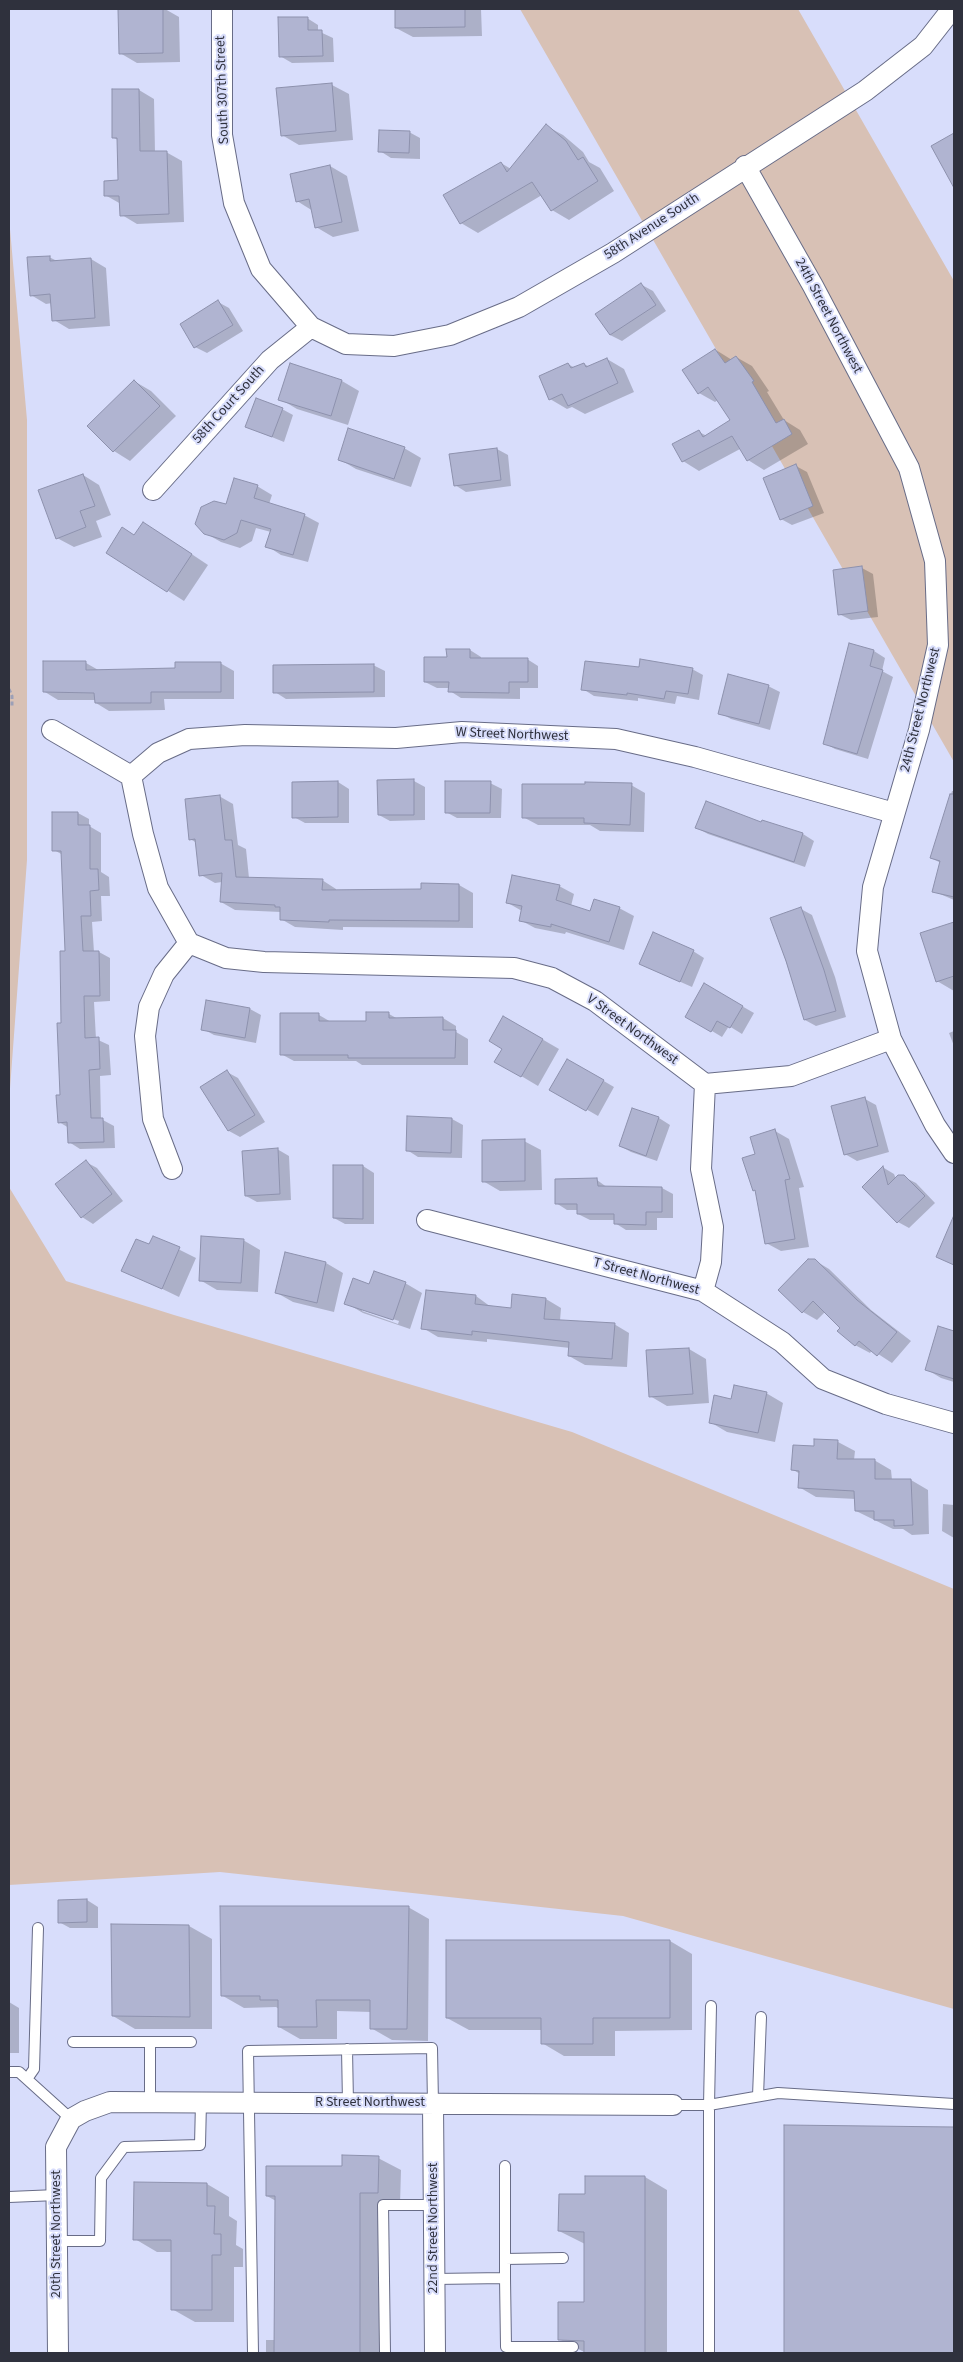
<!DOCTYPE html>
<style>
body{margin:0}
#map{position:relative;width:963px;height:2362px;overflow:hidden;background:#d8ddfb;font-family:"Source Sans 3",sans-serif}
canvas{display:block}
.frame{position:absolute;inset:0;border:10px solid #2f313d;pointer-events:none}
</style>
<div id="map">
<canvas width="963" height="2362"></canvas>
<div class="frame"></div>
</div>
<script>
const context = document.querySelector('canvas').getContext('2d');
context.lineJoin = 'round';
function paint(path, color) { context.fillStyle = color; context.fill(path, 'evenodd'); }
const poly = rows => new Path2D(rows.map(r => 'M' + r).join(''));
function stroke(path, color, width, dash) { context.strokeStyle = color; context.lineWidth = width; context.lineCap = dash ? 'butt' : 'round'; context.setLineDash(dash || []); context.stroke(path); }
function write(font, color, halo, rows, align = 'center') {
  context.font = font + ' "Source Sans 3",sans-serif'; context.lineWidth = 4; context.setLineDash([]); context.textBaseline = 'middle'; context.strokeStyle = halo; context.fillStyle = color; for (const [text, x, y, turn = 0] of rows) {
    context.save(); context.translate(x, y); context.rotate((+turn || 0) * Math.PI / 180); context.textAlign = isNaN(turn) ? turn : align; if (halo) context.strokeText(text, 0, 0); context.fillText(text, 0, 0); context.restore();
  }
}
const green = poly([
 [520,9,798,9,954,281,954,762],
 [9,218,27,420,27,860,9,1102],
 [9,1187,66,1281,174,1315,572,1432,954,1589,954,2009,623,1916,220,1872,9,1885]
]);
const shadow = poly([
 [119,9,165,9,179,17,180,62,137,63,120,53],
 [396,9,481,9,482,36,413,37,396,28],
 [307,18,318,25,318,31,333,38,334,62,292,63,280,56],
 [332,85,349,94,353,140,299,145,282,135],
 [139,90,154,99,155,152,166,152,182,161,184,222,137,224,122,215,121,204,105,195,120,181,118,140,114,138],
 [546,126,563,135,583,152,589,162,600,168,614,191,569,220,552,210,542,195,478,233,461,223,501,163,511,169],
 [409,132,420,138,420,159,391,158,380,151],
 [954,135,954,186,933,147],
 [330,166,347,176,359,231,333,237,316,227,313,211,297,201],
 [49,257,57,261,91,259,106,268,110,326,69,329,54,320,52,303,46,304,31,295],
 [642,285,653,291,666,311,622,341,610,335],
 [218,302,229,308,243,331,207,353,195,347],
 [716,350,732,360,736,357,752,366,769,391,767,392,784,420,800,430,808,444,764,470,748,460,740,449,699,471,683,461,699,432,707,436,731,421,718,400,715,402,699,393],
 [607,359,624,369,634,392,585,414,572,407,567,409,550,399,568,364,575,368,584,364,590,367],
 [291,365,342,381,359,391,348,425,297,409,280,399],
 [134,381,151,391,176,416,130,461,114,451],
 [282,409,293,415,284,442,247,427],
 [404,448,421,458,411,487,356,469,339,459],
 [497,449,508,455,511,486,466,492,455,485],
 [796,466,807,472,824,513,792,525,781,519],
 [83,475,99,485,111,515,96,521,102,537,74,547,57,538],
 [257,486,272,495,269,504,304,515,319,523,308,562,281,555,267,546,271,532,256,528,252,541,240,548,221,542,205,533,227,506],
 [160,533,208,565,184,601,107,552,135,536],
 [862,568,873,574,878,617,851,620,839,614],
 [850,644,874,651,885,658,882,671,893,677,868,759,835,749,824,743],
 [470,650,481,657,481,659,527,659,538,666,538,688,520,688,520,699,461,698,450,691,450,688,437,688,425,682,448,658],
 [86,663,100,671,176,669,220,663,234,671,234,699,164,699,165,710,109,711,96,703,96,700,58,700,45,692],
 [373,665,385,671,385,697,286,699,275,692],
 [640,669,692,669,703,675,699,700,677,696,675,704,638,698,638,701,594,696,583,689],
 [768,686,780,692,770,730,731,719,720,713],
 [414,781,425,787,425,820,390,821,379,815],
 [338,782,349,789,349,823,305,823,294,817],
 [490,783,502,789,501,818,457,818,446,812],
 [631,785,645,793,644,832,600,831,590,825,538,825,523,817],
 [952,791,954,791,954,900,933,891,941,863,931,858],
 [219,796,233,804,238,845,246,849,249,878,322,880,336,889,336,891,422,890,459,885,473,893,473,928,343,927,343,930,295,927,281,919,281,912,235,910,221,902,222,882,215,883,201,875,197,843,190,839],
 [78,813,89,819,89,826,101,833,101,872,109,877,110,896,101,896,102,921,92,922,94,952,99,952,110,958,110,1001,94,1002,96,1039,109,1045,111,1075,100,1076,101,1119,114,1126,115,1148,80,1149,69,1142,69,1128,59,1122,67,952,63,855,54,850],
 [762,821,803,834,814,841,805,867,708,834,697,828,762,824],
 [559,886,574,894,571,906,591,912,619,908,634,916,624,950,566,932,565,934,535,928,520,920,522,911,508,903],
 [801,909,812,915,835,977,846,1017,816,1026,805,1020,772,919],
 [954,924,954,991,937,981,921,934],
 [693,951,704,958,692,987,640,964],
 [705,985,754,1013,742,1034,729,1026,722,1037,687,1016],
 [250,1009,261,1015,256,1043,214,1035,203,1029],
 [389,1014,398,1019,443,1018,456,1026,456,1032,468,1039,468,1065,362,1065,356,1061,294,1061,281,1054,319,1015,331,1022,367,1022],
 [504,1017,559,1049,538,1086,496,1061,503,1048],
 [954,1031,954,1046,949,1033],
 [568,1060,614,1087,598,1116,551,1089],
 [227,1072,238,1078,265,1122,240,1137,229,1131,202,1087],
 [865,1099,876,1105,889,1152,857,1161,845,1154],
 [633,1109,659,1118,670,1125,657,1161,631,1152,620,1146],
 [408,1117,452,1119,463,1125,462,1158,418,1157,407,1150],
 [775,1131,789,1139,804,1187,799,1188,809,1247,781,1251,766,1243,757,1191,754,1190,757,1154],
 [524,1141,541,1150,542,1190,500,1191,483,1181],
 [277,1149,289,1156,291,1200,257,1202,246,1196],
 [86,1162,97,1168,123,1201,93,1224,82,1217],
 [363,1166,374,1173,374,1224,345,1224,334,1218],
 [884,1168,894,1174,896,1179,904,1177,916,1183,935,1203,909,1228,898,1222,864,1187],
 [597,1180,608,1188,662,1188,673,1194,673,1218,657,1218,657,1230,626,1230,615,1223,615,1220,590,1220,578,1214,578,1210,567,1210,556,1203],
 [154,1237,196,1258,179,1297,123,1270,150,1246],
 [243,1240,260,1250,258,1292,217,1290,200,1280],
 [814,1260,829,1269,871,1310,911,1341,892,1363,872,1350,870,1353,855,1345,825,1312,817,1320,803,1312],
 [326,1263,343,1273,334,1312,293,1302,277,1293],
 [405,1283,422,1293,410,1329,363,1313,346,1303,370,1285],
 [362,1309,399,1321,398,1324,362,1311],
 [476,1296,491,1307,512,1309,546,1299,561,1308,560,1321,614,1324,629,1333,627,1367,585,1365,569,1356,570,1348,487,1339,487,1342,438,1337,423,1328],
 [939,1328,954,1332,954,1382,941,1378,926,1369],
 [689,1349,706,1359,709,1403,667,1406,650,1396],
 [766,1393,783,1403,775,1442,727,1432,710,1422,732,1400],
 [838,1442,855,1451,854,1460,874,1460,891,1470,892,1480,911,1480,928,1490,929,1534,912,1535,903,1529,893,1529,856,1511,856,1499,816,1497,799,1487,800,1474,792,1469,815,1448],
 [943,1504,954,1505,954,1538,942,1531],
 [87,1900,98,1907,98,1928,70,1928,59,1922],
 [408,1907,429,1919,428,2041,392,2040,371,2028,371,2012,337,2011,337,2039,300,2039,279,2027,279,2009,276,2007,244,2008,223,1996],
 [112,1925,189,1926,212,1939,212,2029,135,2029,113,2016],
 [670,1941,692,1954,692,2030,615,2031,615,2056,564,2056,542,2043,542,2030,469,2030,447,2018],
 [9,2002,19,2008,19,2053,9,2053],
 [785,2126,954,2128,954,2353,785,2353],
 [378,2158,401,2170,400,2205,382,2205,382,2353,266,2353,266,2340,276,2340,276,2201,267,2196,343,2167],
 [586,2177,645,2177,667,2190,667,2353,586,2353,559,2339,586,2303,585,2244,559,2231,586,2195],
 [135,2184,207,2184,229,2197,229,2216,237,2221,236,2245,243,2249,243,2267,234,2267,234,2322,195,2322,172,2309,172,2252,157,2252,135,2239]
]);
const building = poly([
 [118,9,163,9,163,53,119,54,118,9],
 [395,9,465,9,465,27,395,28,395,9],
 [278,17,308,17,308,30,322,30,323,56,279,57,278,17],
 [332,83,336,131,281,136,276,88,332,83],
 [112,89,139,89,140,151,167,151,169,214,120,216,119,196,104,196,104,181,118,180,117,138,112,138,112,89],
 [546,124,566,141,578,160,583,157,598,181,551,211,532,182,460,224,443,195,501,162,507,172,546,124],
 [379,130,410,131,409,153,378,152,379,130],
 [954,133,954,188,931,146,954,133],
 [330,165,342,222,315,228,309,199,296,202,290,174,330,165],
 [50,256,50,261,91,258,95,318,52,321,50,294,30,296,27,257,50,256],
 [641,283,656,305,610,335,595,314,641,283],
 [218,300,233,325,194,348,180,324,218,300],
 [715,349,725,363,736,356,754,381,752,382,776,423,784,419,792,434,747,461,732,436,682,462,672,444,699,430,703,437,730,420,708,387,698,394,682,370,715,349],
 [607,358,618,383,568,406,562,394,549,400,539,376,568,363,571,368,584,363,586,367,607,358],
 [290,363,342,380,331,416,278,400,290,363],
 [134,380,160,406,113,452,87,426,134,380],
 [256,398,283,408,272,437,245,427,256,398],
 [348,428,405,447,394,479,338,460,348,428],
 [497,448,501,480,454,486,449,454,497,448],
 [796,464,813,506,780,520,763,478,796,464],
 [83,474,95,506,80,511,86,527,56,539,38,490,83,474],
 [234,478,258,485,254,498,305,514,293,555,265,547,271,529,241,520,237,533,224,540,204,534,195,524,201,507,214,501,226,504,234,478],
 [143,522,192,554,167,592,106,553,122,527,134,535,143,522],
 [862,566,868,611,838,615,833,570,862,566],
 [849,643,874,650,870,666,883,670,857,754,823,744,849,643],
 [446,649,470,649,470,658,528,658,528,682,509,682,509,693,448,692,449,682,424,682,424,657,447,657,446,649],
 [640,659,693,668,688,694,666,691,664,699,627,693,627,695,581,690,585,661,639,667,640,659],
 [43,661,86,661,86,670,175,668,175,662,221,662,221,692,151,692,151,703,95,703,94,693,43,692,43,661],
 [374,664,374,692,273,693,273,665,374,664],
 [728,674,769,685,759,724,718,714,728,674],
 [414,779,414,815,378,815,377,780,414,779],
 [338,781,338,817,292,818,292,782,338,781],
 [445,781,491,781,490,813,445,813,445,781],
 [585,782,632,783,630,825,584,823,584,818,522,818,522,784,585,784,585,782],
 [950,794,954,794,954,897,932,892,940,861,930,858,950,794],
 [220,795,225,840,232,840,236,877,323,879,322,890,421,889,421,883,459,884,459,921,329,920,329,922,280,920,280,907,275,907,275,905,220,902,222,873,199,876,195,839,189,840,185,799,220,795],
 [706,801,761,822,762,820,803,833,794,862,695,828,706,801],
 [52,812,78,812,78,825,90,825,90,869,98,869,99,890,90,891,91,916,81,916,83,951,99,951,100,996,84,996,85,1038,99,1037,100,1069,89,1070,91,1118,103,1118,104,1142,68,1143,67,1122,58,1123,56,1095,60,1095,57,1023,61,1023,60,951,65,951,61,851,52,851,52,812],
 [512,875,560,885,556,900,590,911,594,899,620,907,609,942,551,924,551,927,519,921,522,906,506,903,512,875],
 [801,907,824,970,836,1011,804,1020,786,961,770,918,801,907],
 [954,922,954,976,936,982,920,933,954,922],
 [653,932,694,950,680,982,639,964,653,932],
 [704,983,743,1006,730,1028,717,1021,711,1032,685,1017,704,983],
 [206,1000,250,1008,245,1038,201,1030,206,1000],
 [366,1012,389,1012,389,1018,443,1017,443,1030,456,1030,455,1058,348,1058,348,1055,280,1055,280,1013,319,1013,319,1021,366,1021,366,1012],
 [503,1016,543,1039,521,1077,494,1062,502,1049,489,1041,503,1016],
 [567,1059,604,1080,586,1111,549,1090,567,1059],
 [227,1070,255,1115,228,1131,200,1087,227,1070],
 [865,1097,878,1146,844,1155,831,1106,865,1097],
 [632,1108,659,1117,646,1156,619,1146,632,1108],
 [407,1116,452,1118,451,1153,406,1151,407,1116],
 [775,1129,790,1179,785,1180,795,1239,765,1244,755,1190,753,1191,742,1158,755,1154,750,1137,775,1129],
 [525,1139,525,1181,482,1182,482,1140,525,1139],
 [278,1148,280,1194,245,1196,242,1151,278,1148],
 [86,1160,112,1194,81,1218,55,1184,86,1160],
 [333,1165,363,1165,363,1219,333,1218,333,1165],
 [883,1166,888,1185,898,1175,904,1175,925,1196,897,1223,862,1187,883,1166],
 [597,1178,598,1186,662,1187,662,1212,646,1212,646,1225,614,1224,614,1214,577,1214,577,1204,555,1204,555,1179,597,1178],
 [954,1215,954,1265,936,1257,954,1215],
 [153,1236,180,1247,162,1289,121,1271,136,1239,149,1244,153,1236],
 [201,1236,244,1239,241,1283,199,1281,201,1236],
 [285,1252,326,1262,317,1303,275,1293,285,1252],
 [808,1259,815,1259,857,1300,897,1332,877,1356,859,1341,855,1346,837,1331,840,1328,813,1301,802,1313,778,1290,808,1259],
 [374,1271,406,1282,393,1320,344,1304,353,1278,369,1284,374,1271],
 [426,1290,476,1295,475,1304,511,1308,512,1294,546,1298,544,1319,615,1323,612,1359,568,1356,569,1342,472,1331,472,1335,421,1329,426,1290],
 [938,1326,954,1331,954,1379,925,1370,938,1326],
 [689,1348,693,1394,649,1397,646,1350,689,1348],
 [734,1385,767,1392,758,1433,709,1423,714,1395,731,1399,734,1385],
 [814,1439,838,1440,837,1459,875,1459,875,1479,911,1479,913,1525,894,1526,894,1520,874,1520,874,1511,855,1511,854,1491,798,1488,799,1471,791,1470,793,1445,814,1446,814,1439],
 [87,1899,87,1922,58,1923,58,1900,87,1899],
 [220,1906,409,1906,407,2029,370,2029,370,2000,316,2000,317,2027,278,2027,278,2000,260,2000,260,1996,221,1996,220,1906],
 [111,1924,189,1925,190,2017,112,2016,111,1924],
 [446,1940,670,1940,670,2018,593,2018,593,2044,541,2044,541,2018,446,2018,446,1940],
 [784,2125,954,2127,954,2353,784,2353,784,2125],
 [342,2155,379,2156,378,2193,360,2193,360,2353,274,2353,275,2196,266,2196,266,2166,342,2166,342,2155],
 [585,2176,645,2176,645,2353,584,2353,584,2341,558,2340,558,2302,584,2302,584,2232,558,2231,559,2194,585,2194,585,2176],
 [134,2182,207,2183,207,2206,215,2206,214,2234,221,2234,221,2255,212,2255,212,2310,171,2310,171,2240,133,2240,134,2182]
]);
const path = poly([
 [9,689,12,696,12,706]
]);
const lane = poly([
 [711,2006,709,2105,778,2093,954,2104],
 [73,2042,150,2042,150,2102],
 [150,2042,191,2042],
 [347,2049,348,2103],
 [9,2072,19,2072,71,2119],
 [27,2079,34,2069,38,1928],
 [758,2096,761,2017],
 [673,2105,709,2105,709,2353],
 [505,2166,505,2278],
 [9,2197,57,2195],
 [57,2241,100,2241,101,2178,124,2147,200,2145,201,2102],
 [505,2259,563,2258],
 [434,2279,505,2278,506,2347,573,2347],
 [253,2353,248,2051,432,2048,433,2104],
 [385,2353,383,2205,433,2205]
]);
const street = poly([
 [222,9,222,135,234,203,261,269,311,327,346,344,394,346,450,335,519,307,613,253,865,91,923,46,952,9],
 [745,166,813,286,909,468,935,561,938,645,919,730,873,887,867,951,891,1039,935,1125,954,1153],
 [153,490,270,360,311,327],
 [52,730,131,776,143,834,158,888,189,943,164,974,149,1007,145,1036,153,1119,172,1169],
 [131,776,158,753,189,739,245,735,396,738,462,732,616,739,695,757,894,813],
 [189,943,226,958,264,962,514,968,552,978,595,1001,705,1084,791,1076,891,1039],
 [427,1220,703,1291,782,1342,823,1379,886,1404,954,1423],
 [703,1291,711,1262,713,1227,701,1169,705,1084],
 [433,2104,435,2353],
 [58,2353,56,2147,71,2119,85,2111,110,2102,673,2105]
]);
const streetNames = [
 ["South 307th Street",223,90,-92],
 ["58th Avenue South",652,227,-33],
 ["24th Street Northwest",828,316,62],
 ["58th Court South",229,405,-48],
 ["24th Street Northwest",921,710,-76],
 ["W Street Northwest",512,735,2],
 ["V Street Northwest",632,1030,36],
 ["T Street Northwest",646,1277,15],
 ["R Street Northwest",370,2103],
 ["22nd Street Northwest",434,2228,-90],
 ["20th Street Northwest",57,2234,-90]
];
paint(green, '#d8c1b5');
paint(shadow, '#0003');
paint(building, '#b0b4d1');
stroke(building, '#8d91ad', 1);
stroke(lane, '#686c87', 12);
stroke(street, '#686c87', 22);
stroke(path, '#9ca0b7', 3, [4, 2.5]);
stroke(lane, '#fff', 10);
stroke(street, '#fff', 20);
write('14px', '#2f313d', '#d8ddfb', streetNames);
</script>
